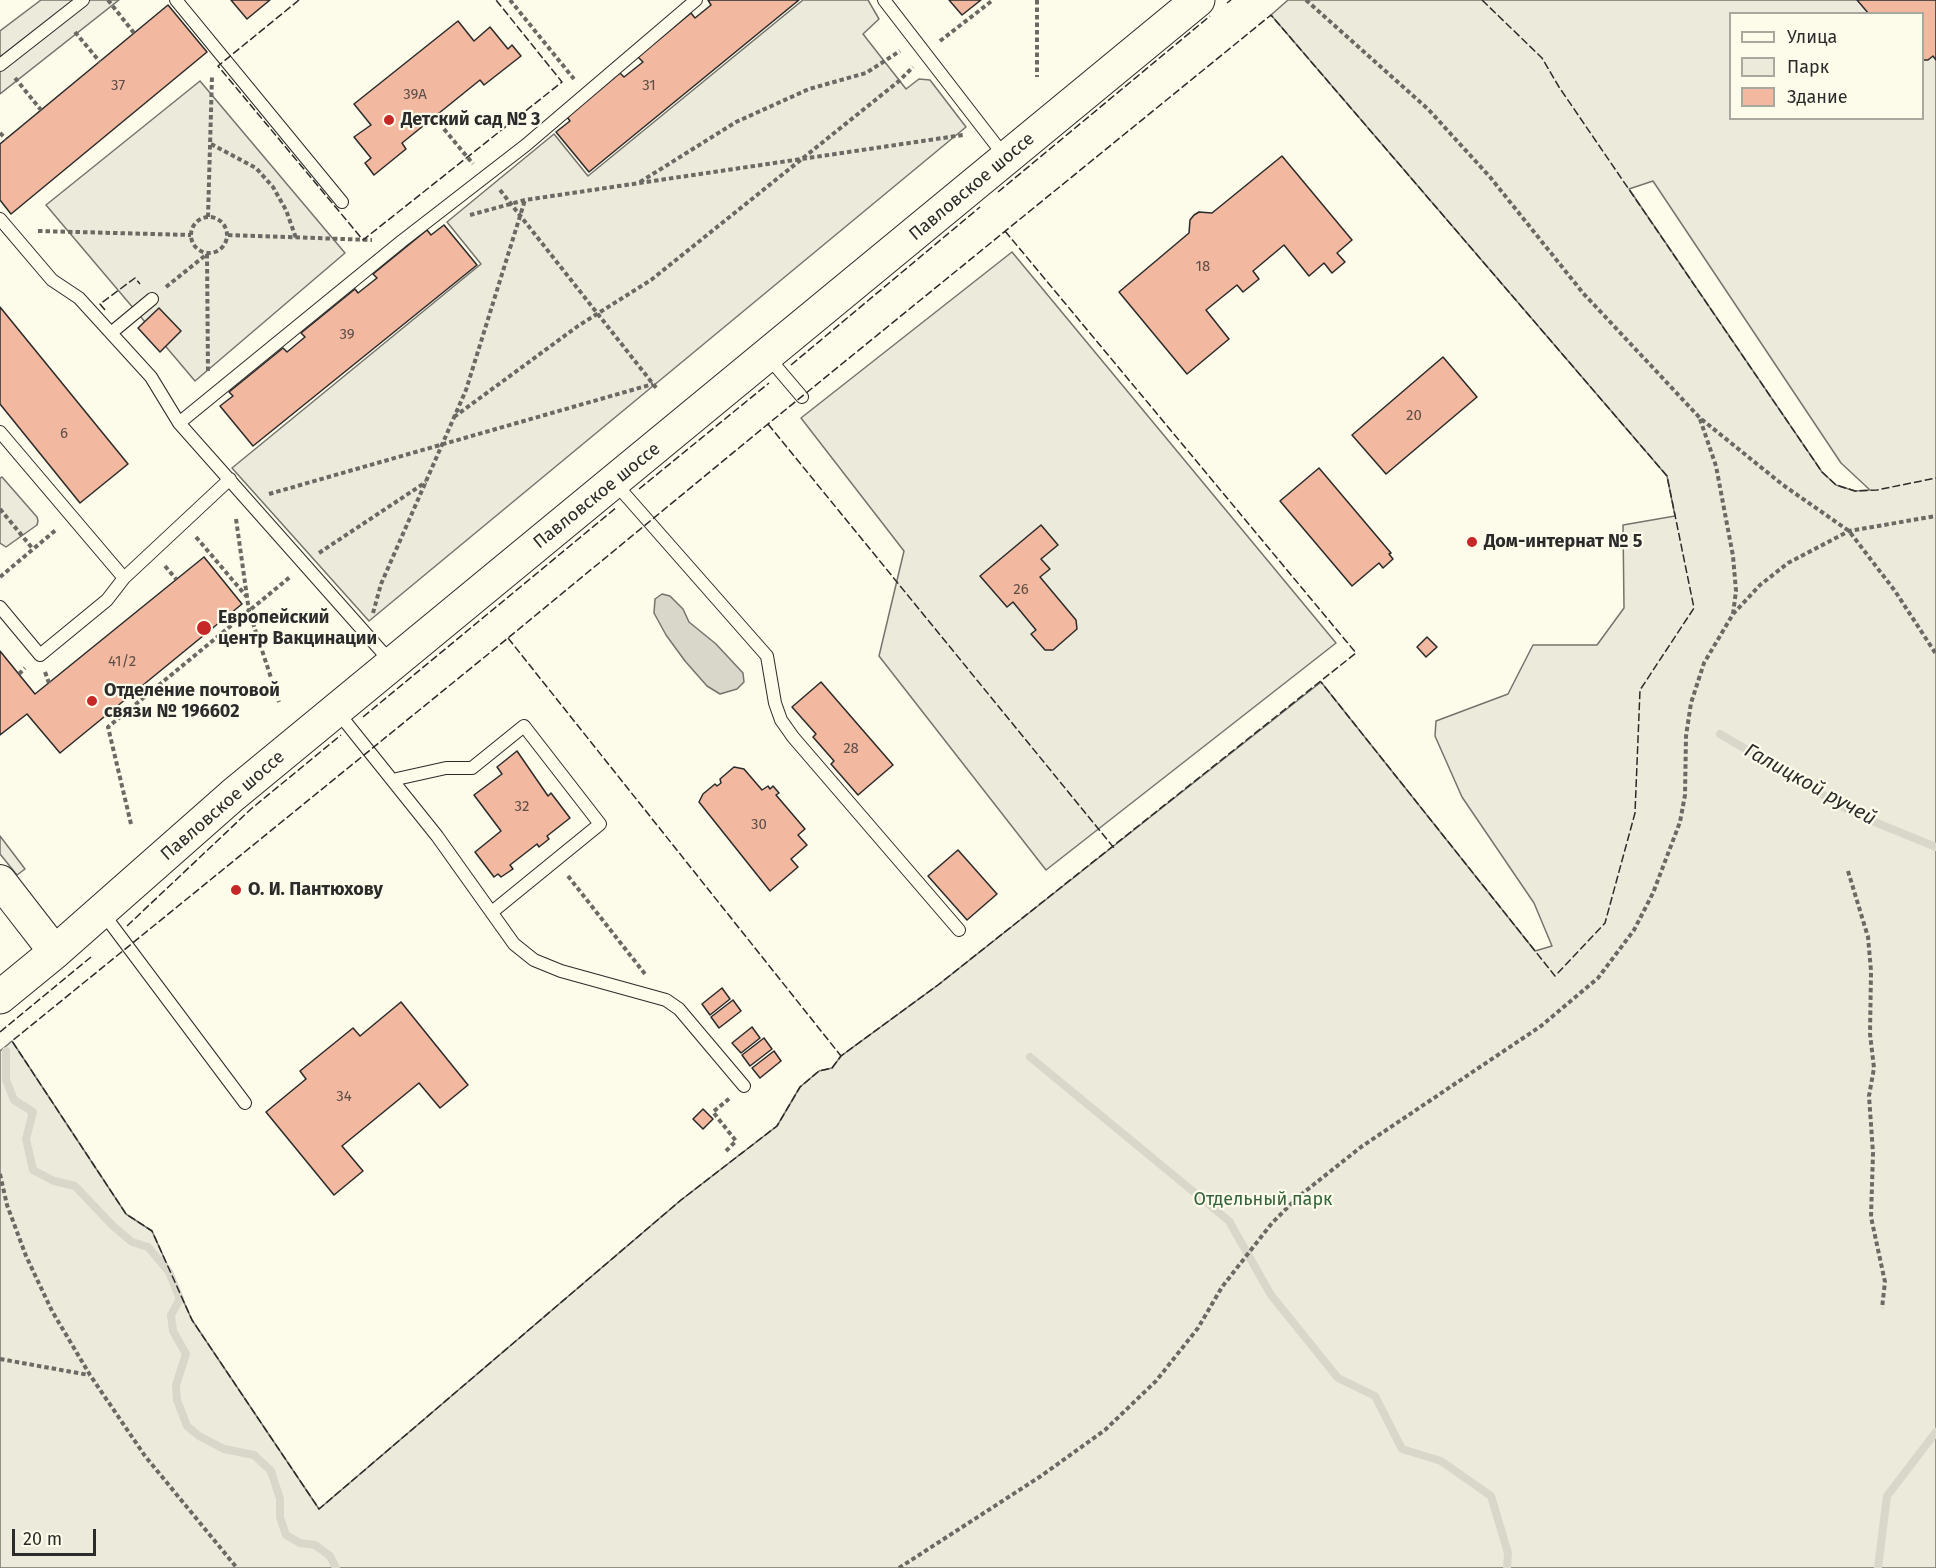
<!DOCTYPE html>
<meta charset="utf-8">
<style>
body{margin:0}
#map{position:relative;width:1936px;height:1568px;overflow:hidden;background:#fdfbea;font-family:"Fira Sans",sans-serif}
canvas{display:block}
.legend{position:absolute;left:1729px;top:12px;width:195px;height:108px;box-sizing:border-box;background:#fdfbea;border:2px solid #a9a89e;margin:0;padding:8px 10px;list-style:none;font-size:18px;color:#2b2b2b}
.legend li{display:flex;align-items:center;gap:12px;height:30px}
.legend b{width:30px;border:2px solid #a9a89e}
.scale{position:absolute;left:12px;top:1529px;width:84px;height:27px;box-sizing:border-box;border:3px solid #2b2b2b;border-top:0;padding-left:8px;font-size:18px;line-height:21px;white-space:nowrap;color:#2b2b2b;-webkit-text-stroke:4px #fdfbea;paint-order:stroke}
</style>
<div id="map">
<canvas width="1936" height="1568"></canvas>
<ul class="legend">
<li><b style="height:8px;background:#fdfbea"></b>Улица</li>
<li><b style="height:16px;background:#ecebdb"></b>Парк</li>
<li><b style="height:16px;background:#f2b8a0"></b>Здание</li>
</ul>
<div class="scale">20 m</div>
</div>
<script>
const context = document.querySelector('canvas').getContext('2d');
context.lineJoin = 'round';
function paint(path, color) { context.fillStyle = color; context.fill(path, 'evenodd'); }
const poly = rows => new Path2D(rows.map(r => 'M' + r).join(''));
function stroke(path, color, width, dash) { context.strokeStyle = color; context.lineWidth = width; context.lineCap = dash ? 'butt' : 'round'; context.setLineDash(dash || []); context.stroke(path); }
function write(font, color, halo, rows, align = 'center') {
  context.font = font + ' "Fira Sans",sans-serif'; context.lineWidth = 4.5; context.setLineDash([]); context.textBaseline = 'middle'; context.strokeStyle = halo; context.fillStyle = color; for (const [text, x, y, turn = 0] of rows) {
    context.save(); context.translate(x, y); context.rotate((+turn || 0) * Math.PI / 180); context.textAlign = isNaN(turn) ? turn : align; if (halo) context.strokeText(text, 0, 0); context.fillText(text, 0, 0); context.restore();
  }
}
const green = poly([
 [803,0,868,0,879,19,863,34,906,89,919,79,930,80,966,127,369,621,232,468,481,264,447,222,554,134,588,176,803,0],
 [1288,0,1936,0,1936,1568,0,1568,0,1051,12,1041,126,1214,152,1231,192,1320,319,1509,681,1200,777,1126,800,1087,819,1071,832,1068,841,1056,938,985,1321,682,1535,951,1552,946,1534,903,1462,797,1435,736,1436,721,1508,694,1533,645,1597,645,1624,608,1623,525,1675,516,1667,476,1271,15,1288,0],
 [1730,14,1922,14,1922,118,1730,118,1730,14],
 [1653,181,1841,463,1870,490,1855,491,1836,485,1822,472,1629,189,1653,181],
 [200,81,345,253,195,381,46,205,200,81],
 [1012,252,1336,643,1046,870,879,656,904,551,801,418,1012,252],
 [2,477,37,517,38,521,37,525,6,547,0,543,0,478,2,477],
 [0,836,25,869,17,875,0,854,0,836]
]);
const parking = poly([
 [41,0,119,0,0,94,0,31,41,0]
]);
const water = poly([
 [662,594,670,596,683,609,689,622,716,644,743,673,744,682,737,689,720,694,707,686,685,661,666,635,654,613,655,599,662,594]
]);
const stream = poly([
 [1720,734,1855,814,1936,847],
 [6,1051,6,1080,14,1100,33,1112,26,1139,33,1170,54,1181,75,1186,113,1226,132,1242,148,1247,169,1272,180,1299,171,1315,173,1331,186,1354,176,1385,177,1400,187,1426,199,1436,224,1449,254,1455,271,1471,280,1499,280,1517,286,1535,300,1543,315,1545,330,1556,336,1568],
 [1030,1057,1229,1221,1271,1295,1338,1378,1375,1396,1402,1449,1441,1461,1491,1496,1508,1553,1507,1568],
 [1878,1568,1887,1496,1936,1432]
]);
const building = poly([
 [231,0,270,0,247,19,231,0],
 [708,0,799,0,589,172,556,132,570,121,567,117,620,73,624,77,643,62,638,57,691,13,695,18,711,5,708,0],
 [949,0,981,0,962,15,949,0],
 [1857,0,1936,0,1936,60,1933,56,1928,60,1922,60,1922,14,1869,14,1857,0],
 [168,5,207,52,11,214,0,200,0,144,168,5],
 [458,21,474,41,490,27,508,49,512,45,521,56,484,85,480,80,402,143,406,149,374,175,365,163,371,158,354,137,371,125,354,104,458,21],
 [1282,156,1352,240,1337,253,1345,262,1332,273,1324,263,1309,276,1284,245,1253,271,1259,279,1243,292,1237,285,1206,310,1229,339,1187,374,1119,292,1189,233,1190,220,1194,215,1199,212,1212,213,1282,156],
 [444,225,477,265,253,446,220,406,233,396,229,392,283,348,287,352,305,337,301,333,355,289,358,293,377,278,373,274,427,230,431,235,444,225],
 [0,307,128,464,80,503,0,404,0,307],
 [159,308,181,331,160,352,138,328,159,308],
 [1443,357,1477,397,1386,474,1352,435,1443,357],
 [1319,468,1391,553,1389,554,1393,559,1383,568,1379,563,1352,586,1280,501,1319,468],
 [1041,525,1058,545,1041,559,1050,569,1040,577,1076,620,1077,629,1053,650,1045,650,1031,634,1036,630,1013,602,1007,607,980,576,1041,525],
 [204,557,242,604,60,753,27,714,0,735,0,651,35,694,204,557],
 [1427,637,1437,647,1426,657,1417,647,1427,637],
 [821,682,893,765,858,795,831,764,834,761,813,737,816,734,792,707,821,682],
 [517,751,548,796,551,793,570,818,547,836,549,839,539,847,537,844,510,865,513,869,501,877,498,874,494,877,475,852,501,831,474,795,502,774,497,767,517,751],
 [734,767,744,769,762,790,768,786,770,789,773,786,779,793,776,795,805,829,798,835,807,845,791,859,798,867,770,891,699,802,703,794,715,784,717,786,721,783,720,779,734,767],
 [958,850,997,894,967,920,928,876,958,850],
 [722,988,730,999,710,1015,702,1004,722,988],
 [733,1000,741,1011,719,1028,711,1017,733,1000],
 [401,1002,468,1085,440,1108,419,1083,342,1146,363,1171,334,1195,266,1112,306,1079,300,1071,353,1028,360,1036,401,1002],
 [752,1027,760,1038,741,1053,732,1043,752,1027],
 [764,1038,772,1049,750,1066,742,1055,764,1038],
 [774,1051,781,1061,760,1078,752,1068,774,1051],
 [703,1109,713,1119,703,1129,693,1119,703,1109]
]);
const path = poly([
 [108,0,134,33],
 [510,0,574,79],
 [1037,0,1037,77],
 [1306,0,1428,109,1490,177,1583,293,1700,418,1783,485,1849,531,1895,591,1936,654],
 [75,32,100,62],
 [940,41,993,0],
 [15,78,41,110],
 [444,129,473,164],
 [0,133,6,139],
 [211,144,256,168,273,187,286,210,296,238],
 [640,182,736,122,809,89,866,73,900,51],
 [500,190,657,389],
 [470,215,525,200,963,135],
 '191 235a18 18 0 1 1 36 0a18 18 0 1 1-36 0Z',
 [208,217,212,76],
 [38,231,191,235],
 [228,235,372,240],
 [207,254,208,373],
 [166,287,207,254],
 [454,417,578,326,651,280,899,81,913,67],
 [1700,419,1716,466,1733,556,1736,591,1733,614],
 [269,494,653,384],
 [0,509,33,549],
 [236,519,249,611,279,702],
 [196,537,247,597],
 [319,553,426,482],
 [165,566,176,579],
 [0,577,57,529],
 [373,613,381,584,466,390,525,200],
 [45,672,49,683],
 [19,674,25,668],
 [131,824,108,727,290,577],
 [1848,871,1868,937,1871,971,1870,1034,1874,1068,1869,1096,1873,1153,1871,1217,1885,1282,1882,1308],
 [568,876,645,974],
 [726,1151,736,1141,713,1112,730,1098],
 [0,1174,7,1205,26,1256,52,1311,90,1375,145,1456,237,1568],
 [0,1359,89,1375],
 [899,1568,1041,1476,1105,1430,1156,1381,1198,1328,1222,1287,1272,1223,1298,1197,1361,1147,1541,1026,1598,978,1634,930,1653,893,1680,822,1685,795,1686,736,1691,703,1704,663,1733,614,1760,585,1788,563,1849,531,1936,516]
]);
const service = poly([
 [176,0,342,202],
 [884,0,1006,158],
 [0,65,83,0],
 [0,219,52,280,79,298,151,377,179,423,391,662],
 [111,333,152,299],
 [768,357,802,397],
 [179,423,402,241,526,145,696,0],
 [0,432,124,578],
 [614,482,767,656,775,703,781,720,793,737,959,930],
 [0,607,40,655,107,600,124,578,230,479],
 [336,710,437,836,514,944,534,960,561,971,666,1000,679,1009,744,1086],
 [392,780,446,768,472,768,524,726,600,824,492,912],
 [102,912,245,1103]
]);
const tertiary = poly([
 [0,881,55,952]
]);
const secondary = poly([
 [0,997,55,952,233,795,1198,0]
]);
const fence = poly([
 [299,0,218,66,363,240,562,82,496,0],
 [1482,0,1542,58,1559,87,1822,472,1836,485,1855,491,1877,490,1936,478],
 [1227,3,1231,0],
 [998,192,1210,16],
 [1005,231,1356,653,938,985,841,1056,832,1068,819,1071,800,1087,777,1126,681,1200,319,1509,192,1320,152,1231,126,1214,12,1041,508,638,768,424,1271,15,1667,476,1694,608,1640,690,1635,813,1605,923,1555,976,1321,682],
 [105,310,100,304,135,278,140,284],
 [791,365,980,207],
 [768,424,1114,848],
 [639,489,769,383],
 [508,638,841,1056],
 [363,717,617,507],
 [127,926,251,809,341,735],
 [0,1032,91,957]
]);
const markers = [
 [389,120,6,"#c62828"],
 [1472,542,6,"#c62828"],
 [204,628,8,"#c62828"],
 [92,701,6,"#c62828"],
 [236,890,6,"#c62828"]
];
const numberNames = [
 ["37",118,86],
 ["31",649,86],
 ["39А",415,95],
 ["18",1203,267],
 ["39",347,335],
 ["20",1414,416],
 ["6",64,434],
 ["26",1021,590],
 ["41/2",122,662],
 ["28",851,749],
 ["32",522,807],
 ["30",759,825],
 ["34",344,1097]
];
const poiNames = [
 ["Детский сад № 3",401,120],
 ["Дом-интернат № 5",1484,542],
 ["Европейский",218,618],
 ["центр Вакцинации",218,639],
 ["Отделение почтовой",104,691],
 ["связи № 196602",104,712],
 ["О. И. Пантюхову",248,890]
];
const streetNames = [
 ["Павловское шоссе",972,187,-40],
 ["Павловское шоссе",597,496,-39],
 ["Павловское шоссе",223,806,-41]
];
const parkNames = [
 ["Отдельный парк",1263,1200]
];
const waterNames = [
 ["Галицкой ручей",1810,785,29]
];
paint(green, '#ecebdb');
stroke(green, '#74746e', 1.5);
paint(parking, '#eceadb');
stroke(parking, '#74746e', 1.5);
paint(water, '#d8d7c9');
stroke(water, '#74746e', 1.5);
stroke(stream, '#d8d7c9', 8);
paint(building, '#f2b8a0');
stroke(building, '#2b2b2b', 1.5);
stroke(service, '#2b2b2b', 14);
stroke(tertiary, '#2b2b2b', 34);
stroke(secondary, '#2b2b2b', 35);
stroke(path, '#6a6964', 4, [4.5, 3]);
stroke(service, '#fdfbea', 12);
stroke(tertiary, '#fdfbea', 32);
stroke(secondary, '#fdfbea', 33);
stroke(fence, '#2b2b2b', 1.5, [8, 3]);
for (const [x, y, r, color] of markers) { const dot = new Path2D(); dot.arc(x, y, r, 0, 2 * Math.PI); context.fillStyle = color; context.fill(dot); stroke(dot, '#fdfbea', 2); }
write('15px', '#5d4e48', null, numberNames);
write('bold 18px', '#2b2b2b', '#fdfbea', poiNames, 'left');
write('18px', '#2b2b2b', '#fdfbea', streetNames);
write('18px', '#34623c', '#fdfbea', parkNames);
write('italic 20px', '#2b2b2b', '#fdfbea', waterNames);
</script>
